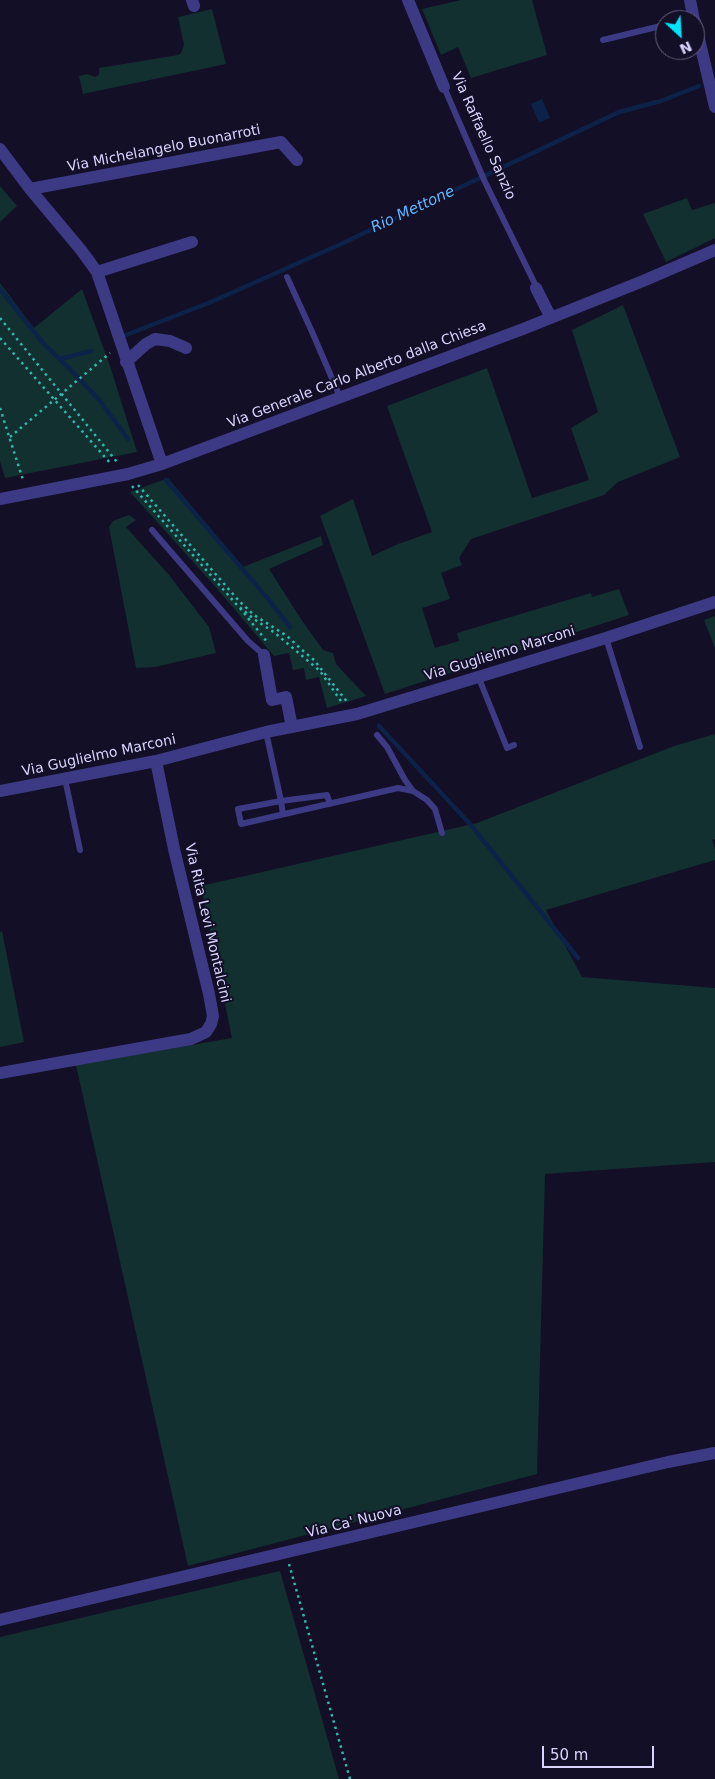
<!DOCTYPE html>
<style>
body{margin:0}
#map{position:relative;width:715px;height:1779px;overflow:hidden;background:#130f26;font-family:"DejaVu Sans",sans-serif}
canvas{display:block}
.north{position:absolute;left:655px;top:10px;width:50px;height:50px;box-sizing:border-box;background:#130f26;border:1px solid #625e7d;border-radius:50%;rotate:155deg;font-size:14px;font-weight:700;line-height:20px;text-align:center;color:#d9d4ff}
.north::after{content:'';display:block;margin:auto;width:18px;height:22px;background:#00e5ff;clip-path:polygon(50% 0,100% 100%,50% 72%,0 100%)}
.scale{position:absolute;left:542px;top:1746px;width:112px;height:22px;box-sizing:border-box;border:2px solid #d9d4ff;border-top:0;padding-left:6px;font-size:15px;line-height:18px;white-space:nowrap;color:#d9d4ff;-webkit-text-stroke:4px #130f26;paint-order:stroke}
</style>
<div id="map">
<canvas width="715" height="1779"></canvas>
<div class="north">N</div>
<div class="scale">50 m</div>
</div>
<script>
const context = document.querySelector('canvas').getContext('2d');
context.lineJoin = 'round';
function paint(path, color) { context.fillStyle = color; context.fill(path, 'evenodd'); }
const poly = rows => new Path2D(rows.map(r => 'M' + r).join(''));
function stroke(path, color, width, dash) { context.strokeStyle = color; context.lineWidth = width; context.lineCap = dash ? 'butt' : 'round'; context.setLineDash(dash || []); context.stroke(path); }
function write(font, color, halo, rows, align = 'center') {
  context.font = font + ' "DejaVu Sans",sans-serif'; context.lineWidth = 4; context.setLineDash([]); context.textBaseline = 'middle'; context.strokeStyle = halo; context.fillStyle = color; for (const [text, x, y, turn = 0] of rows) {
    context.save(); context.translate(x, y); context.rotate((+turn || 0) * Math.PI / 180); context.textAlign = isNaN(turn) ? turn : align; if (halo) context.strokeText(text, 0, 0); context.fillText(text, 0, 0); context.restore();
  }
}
const green = poly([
 [461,0,532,0,547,55,471,78,458,47,441,55,422,9],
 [212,9,226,64,83,94,79,76,87,74,95,77,99,75,99,68,178,55,181,53,184,45,178,17],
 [0,186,17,206,0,222],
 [687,198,692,210,715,203,715,238,666,262,643,214],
 [0,283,34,328,82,289,110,366,137,452,5,478,0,461],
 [623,305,680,457,618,482,604,495,471,539,459,558,462,565,441,573,450,599,422,608,435,648,459,641,457,633,591,593,592,597,619,589,629,615,385,694,320,516,353,499,372,556,398,544,432,532,387,406,487,368,532,498,589,480,571,428,598,412,572,330],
 [168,478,243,567,321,536,323,545,269,569,301,619,323,650,333,653,336,664,366,696,327,708,319,677,306,680,304,668,293,670,289,653,274,656,213,584,130,492],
 [129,515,136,520,126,527,169,575,209,627,216,653,155,667,136,668,109,527,113,521],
 [715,616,715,648,704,620],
 [715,734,715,839,712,840,715,849,715,860,546,910,582,977,715,988,715,1162,545,1174,537,1474,188,1566,76,1065,232,1038,201,886,477,823,674,746],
 [2,931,24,1042,0,1047,0,932],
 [280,1571,339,1779,0,1779,0,1637]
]);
const water = poly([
 [542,99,550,118,539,123,531,104]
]);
const stream = poly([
 [0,289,43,343,70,369,100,401,128,439],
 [126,335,211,302,341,244,619,112,661,101,699,86],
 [60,359,91,351],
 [166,480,269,600,290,627],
 [379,726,470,824,578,958]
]);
const path = poly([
 [0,318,117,462],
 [0,338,111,464],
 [0,408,23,480],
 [10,437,110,353],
 [138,485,239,601,254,615,287,636,301,649,314,660,348,703],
 [132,486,237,605,254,619,275,633,320,671,343,704],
 [240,608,268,643],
 [289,1564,350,1779]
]);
const service = poly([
 [603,40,665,25],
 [444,87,485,182,534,282],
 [287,277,313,334,340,397],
 [152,530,248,641,264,655],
 [606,638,640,747],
 [478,676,507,748,514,745],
 [266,732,281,801,238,809,241,824,398,788,413,791,427,800,435,809,442,833],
 [377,735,387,747,405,780,413,791],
 [65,779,80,850],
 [283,814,281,801,327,795,330,804]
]);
const minor = poly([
 [192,0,194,6],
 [408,0,444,87],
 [0,149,30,189,81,250,97,272,162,464],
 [30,189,281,142,297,160],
 [97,272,192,242],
 [536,288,549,314,554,316],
 [126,362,146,344,155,339,170,341,186,348],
 [0,499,128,474,162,464,523,329,643,281,715,250],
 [264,655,272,700,286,697,292,727],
 [0,791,156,761,266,732,357,714,606,638,715,602],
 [0,1073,191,1039,206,1032,211,1024,213,1016,209,994,174,849,156,761]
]);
const tertiary = poly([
 [690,0,694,20],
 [695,22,715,107],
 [0,1620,668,1462,715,1453]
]);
const streetNames = [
 ["Via Raffaello Sanzio",483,136,66],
 ["Via Michelangelo Buonarroti",164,149,-11],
 ["Via Generale Carlo Alberto dalla Chiesa",357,375,-21],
 ["Via Guglielmo Marconi",500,654,-17],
 ["Via Guglielmo Marconi",99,756,-12],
 ["Via Rita Levi Montalcini",207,923,77],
 ["Via Ca' Nuova",354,1522,-14]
];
const waterNames = [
 ["Rio Mettone",413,210,-25]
];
paint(green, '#12302f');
paint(water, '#0c2248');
stroke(stream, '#0c2248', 4.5);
stroke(path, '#2fb8b0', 2.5, [2.5, 4]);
stroke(service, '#3d3a85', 6);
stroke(minor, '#3d3a85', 12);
stroke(tertiary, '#3d3a85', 12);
write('14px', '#d9d4ff', '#130f26', streetNames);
write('italic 15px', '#62b6ff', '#130f26', waterNames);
</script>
